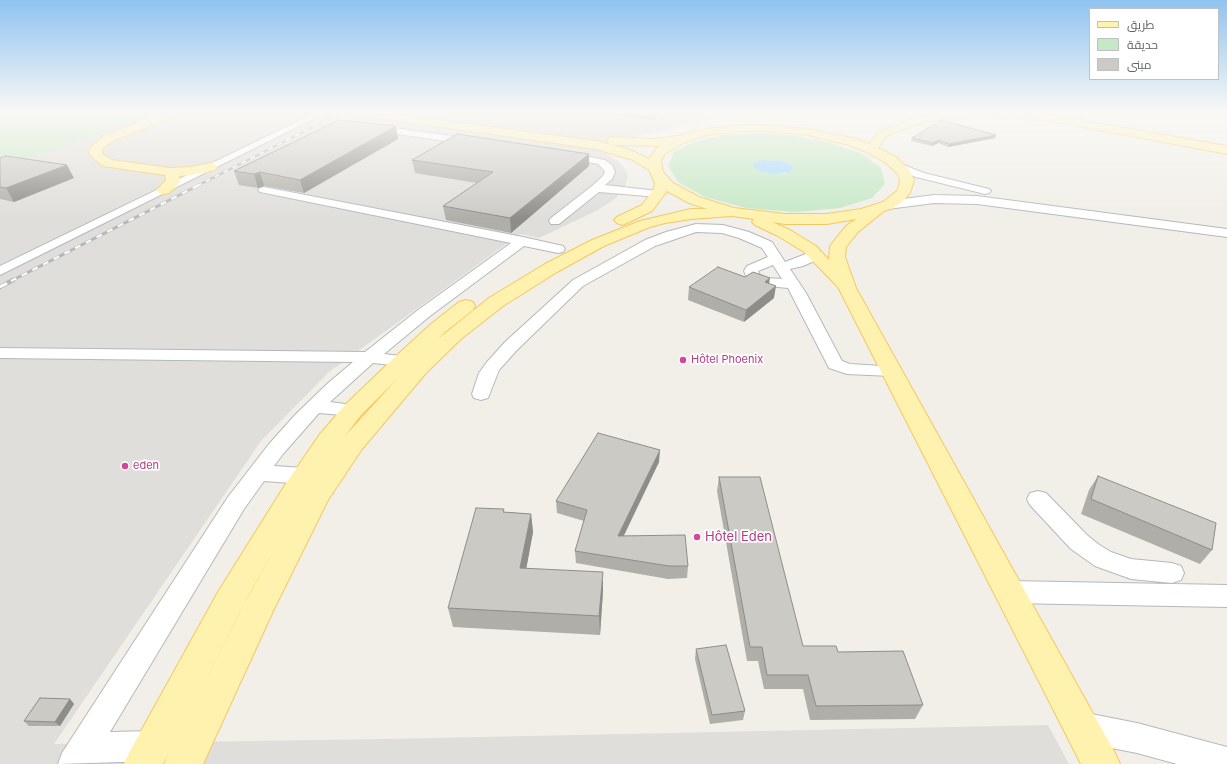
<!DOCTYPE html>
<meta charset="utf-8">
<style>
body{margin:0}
#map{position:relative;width:1227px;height:764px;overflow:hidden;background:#f1efe8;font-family:Inter,Cairo,sans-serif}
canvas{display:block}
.legend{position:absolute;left:1089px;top:8px;width:130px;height:72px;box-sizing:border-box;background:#fff;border:1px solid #bfc1c3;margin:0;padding:5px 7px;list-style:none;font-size:12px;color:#5f6368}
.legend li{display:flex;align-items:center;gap:8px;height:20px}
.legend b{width:20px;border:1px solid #bfc1c3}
</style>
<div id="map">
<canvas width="1227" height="764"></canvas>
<ul class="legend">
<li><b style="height:5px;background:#fff2af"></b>طريق</li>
<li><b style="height:11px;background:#c5e8c5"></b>حديقة</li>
<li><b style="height:11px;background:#cccac5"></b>مبنى</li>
</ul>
</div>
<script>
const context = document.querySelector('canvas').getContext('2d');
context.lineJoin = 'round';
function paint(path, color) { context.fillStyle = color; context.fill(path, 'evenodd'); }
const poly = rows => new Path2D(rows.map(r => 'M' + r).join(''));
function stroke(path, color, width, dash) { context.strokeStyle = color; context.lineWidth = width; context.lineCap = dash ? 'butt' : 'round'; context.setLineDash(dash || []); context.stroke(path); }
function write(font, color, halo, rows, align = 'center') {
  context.font = font + ' Inter,sans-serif'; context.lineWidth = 3.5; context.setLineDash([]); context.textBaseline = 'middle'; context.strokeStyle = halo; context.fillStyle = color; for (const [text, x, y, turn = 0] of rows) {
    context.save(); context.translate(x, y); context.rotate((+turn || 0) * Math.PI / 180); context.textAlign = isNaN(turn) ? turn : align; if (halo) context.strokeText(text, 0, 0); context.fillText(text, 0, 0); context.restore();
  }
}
const industrial = poly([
 [0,112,709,112,710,119,630,138,607,155,618,161,624,168,628,175,625,187,616,198,598,210,539,238,520,234,329,372,261,441,54,744,384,739,1048,725,1069,764,0,764]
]);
const green = poly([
 [0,112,153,112,103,132,18,162,0,160],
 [759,133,796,136,832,143,862,154,881,168,885,184,872,198,840,208,795,212,746,208,705,197,678,182,668,166,674,152,694,142,723,135],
 [764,160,781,161,788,163,792,166,793,169,784,174,763,172]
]);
const water = poly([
 [764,160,781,161,788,163,792,166,793,169,790,172,777,174,763,172,754,168,754,163]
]);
const minor = poly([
 [317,112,327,112,0,275,0,266,317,112],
 [373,125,473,139,478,142,473,145,370,130,368,128,370,126,373,125],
 [565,152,605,160,612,165,615,172,612,179,605,185,658,191,662,192,664,194,662,196,658,197,599,192,559,224,551,224,549,221,551,218,592,186,603,176,605,172,603,169,598,164,561,157,560,155,561,153,565,152],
 [899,163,924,173,989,189,991,191,989,193,985,194,916,177,895,168,894,166,899,163],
 [264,187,523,237,563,246,565,249,563,252,558,253,524,246,430,316,384,354,408,357,411,361,408,365,402,366,373,363,330,402,360,406,362,410,360,414,353,416,319,413,283,454,274,466,304,468,311,471,315,476,311,481,304,484,264,481,244,509,110,732,153,731,164,735,168,746,164,757,153,761,58,764,62,753,228,497,269,444,295,415,327,384,353,362,0,358,0,348,365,352,418,310,511,243,260,192,258,190,260,188,264,187],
 [934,195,977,196,1227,229,1227,237,977,204,934,203,888,209,884,208,882,205,884,202,888,201,934,195],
 [696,224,723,225,749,232,772,242,785,262,811,252,816,251,821,252,823,255,821,258,803,266,790,269,806,293,842,361,850,364,897,367,900,371,897,375,891,376,847,374,829,368,788,288,758,285,746,276,744,271,747,266,768,257,762,248,739,238,722,233,696,232,655,246,583,286,517,350,499,370,488,398,481,400,474,398,472,394,479,373,487,362,505,342,573,280,645,240,666,232,696,224],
 [773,265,782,279,766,278,759,274,758,271,773,265],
 [1038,491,1046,493,1087,535,1098,544,1111,552,1131,559,1172,563,1181,566,1184,573,1181,580,1172,583,1131,579,1095,566,1071,549,1030,505,1027,499,1030,493,1038,491],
 [1009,581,1227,585,1227,607,1009,603,1000,600,996,592,1000,584,1009,581],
 [1081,712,1137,723,1227,747,1227,764,1177,764,1137,753,1081,742,1070,738,1066,727,1070,716,1081,712]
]);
const major = poly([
 [166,112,180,112,179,114,113,141,102,149,102,154,112,160,170,168,191,167,210,163,215,164,217,167,215,170,191,175,179,176,180,181,178,184,169,193,164,194,159,193,157,190,166,180,165,175,103,166,91,156,89,152,91,147,105,135,166,112],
 [353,112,378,112,596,141,628,149,649,159,656,149,660,146,613,145,609,144,607,141,609,138,613,137,655,139,678,136,706,129,744,125,765,125,808,129,857,139,869,144,878,132,921,116,951,112,1010,112,1051,115,1227,146,1227,154,1051,121,987,116,957,117,923,122,886,136,878,148,896,157,909,170,914,180,910,193,902,202,893,208,884,211,858,232,846,247,845,257,856,288,1114,751,1120,764,1081,764,838,287,804,252,778,236,755,225,752,222,754,219,732,216,691,219,665,223,650,227,604,246,557,272,503,306,461,339,426,373,362,449,328,500,274,609,203,764,164,764,168,754,163,764,124,764,130,751,218,592,285,485,320,434,345,405,395,357,431,324,459,302,466,300,473,302,475,306,473,310,445,332,438,339,489,298,545,264,592,240,640,221,691,209,707,209,689,203,667,191,652,211,627,223,622,225,617,223,614,220,617,217,642,205,653,191,655,183,649,170,633,160,596,149,358,115,353,112],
 [744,131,765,131,808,135,849,145,867,152,886,163,898,174,900,180,899,186,897,191,883,202,861,209,827,214,785,214,734,208,699,197,673,183,663,172,661,160,665,154,683,143,707,135,744,131],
 [856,219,846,226,830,246,829,260,816,246,790,230,772,222,785,224,827,224,856,219],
 [398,378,345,436,361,415,398,378],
 [280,539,250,593,191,708,240,612,280,539]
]);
const railFar2 = poly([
 [197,186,342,112]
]);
const railFar1 = poly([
 [11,281,199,185]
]);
const rail = poly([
 [0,287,13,280]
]);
const wall = poly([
 [588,112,662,112,652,120],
 [396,126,398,139,304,193,264,186,258,188,239,185,234,171],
 [912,138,995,138,948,147,938,143,932,146,911,141],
 [589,154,589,166,511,233,446,220,443,206,477,183,415,173,412,160],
 [0,158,74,178,14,202,0,199],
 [745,277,769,283,774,298,744,322,688,300,689,287],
 [659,462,623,536,688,566,687,578,668,579,576,563,575,551,584,521,557,513,556,501],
 [1098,476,1212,550,1200,564,1081,514,1089,490],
 [719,477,803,646,838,652,923,705,915,719,810,720,803,689,764,689,758,661,747,661,717,491],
 [504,512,531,514,533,532,526,568,603,591,600,635,453,627,448,608],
 [696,649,745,711,743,720,710,724,695,659],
 [70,699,74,704,60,726,29,726,24,721]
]);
const shadedWall = poly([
 [653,112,662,112,652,120],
 [396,126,398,139,304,193,300,180],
 [996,135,995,138,948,147,949,144],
 [939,140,938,143,932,146,933,143],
 [589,154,589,166,511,233,510,218],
 [67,165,74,178,14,202,6,188],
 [260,172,264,186,258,188,254,174],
 [770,278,768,291,765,282],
 [776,286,774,298,744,322,746,310],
 [660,450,659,462,618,548,618,536],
 [531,514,533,532,523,587,520,568],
 [603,572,603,591,600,635,599,616],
 [70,699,74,704,60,726,55,722]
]);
const building = poly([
 [339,120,396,126,300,180,260,172,254,174,234,171,339,120],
 [941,120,996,135,949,144,939,140,933,143,912,138,941,120],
 [457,134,589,154,510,218,443,206,493,172,412,160,457,134],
 [6,156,67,165,6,188,0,187,0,158,6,156],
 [718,267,745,277,753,272,770,278,765,282,776,286,746,310,689,287,718,267],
 [598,433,660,450,618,536,685,535,688,566,669,566,575,551,587,510,556,501,598,433],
 [1098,476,1216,523,1212,550,1091,499,1098,476],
 [719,477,760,477,803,646,836,646,838,652,903,651,923,705,816,706,808,675,767,675,762,647,750,647,719,477],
 [476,508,504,509,503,512,531,514,520,568,603,572,599,616,448,608,476,508],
 [726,645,745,711,712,715,696,649,726,645],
 [40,698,70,699,55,722,24,721,40,698]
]);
const markers = [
 [683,360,4,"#d1479c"],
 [125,466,4,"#d1479c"],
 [697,537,4,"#d1479c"]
];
const hotelNames = [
 ["Hôtel Phoenix",691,360],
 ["eden",133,466]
];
const nearHotelnames = [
 ["Hôtel Eden",705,537]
];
paint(industrial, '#e0deda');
paint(green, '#c5e8c5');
paint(water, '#aadaff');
stroke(minor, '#b5b8bc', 2);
stroke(major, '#f2c960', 2);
paint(minor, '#fff');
paint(major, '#fff2af');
stroke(railFar2, '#b6b7b8', 2.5);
stroke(railFar1, '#b6b7b8', 3);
stroke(rail, '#b6b7b8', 4.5);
stroke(railFar2, '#fff', 1.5, [5]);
stroke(railFar1, '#fff', 2, [6]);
stroke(rail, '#fff', 3, [8]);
paint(wall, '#afaea9');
paint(shadedWall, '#8f8d8a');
paint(building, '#cccac5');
stroke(building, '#8f8d8a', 1);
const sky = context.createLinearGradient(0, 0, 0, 219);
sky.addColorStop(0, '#8fc3f1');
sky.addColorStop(0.51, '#f9f8f5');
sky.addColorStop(1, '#f9f8f500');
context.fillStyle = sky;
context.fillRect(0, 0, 1227, 219);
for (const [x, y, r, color] of markers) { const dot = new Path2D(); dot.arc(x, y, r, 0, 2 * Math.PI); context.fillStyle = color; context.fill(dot); stroke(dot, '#fff', 1.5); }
write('11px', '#b23c85', '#fff', hotelNames, 'left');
write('13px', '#b23c85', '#fff', nearHotelnames, 'left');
</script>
